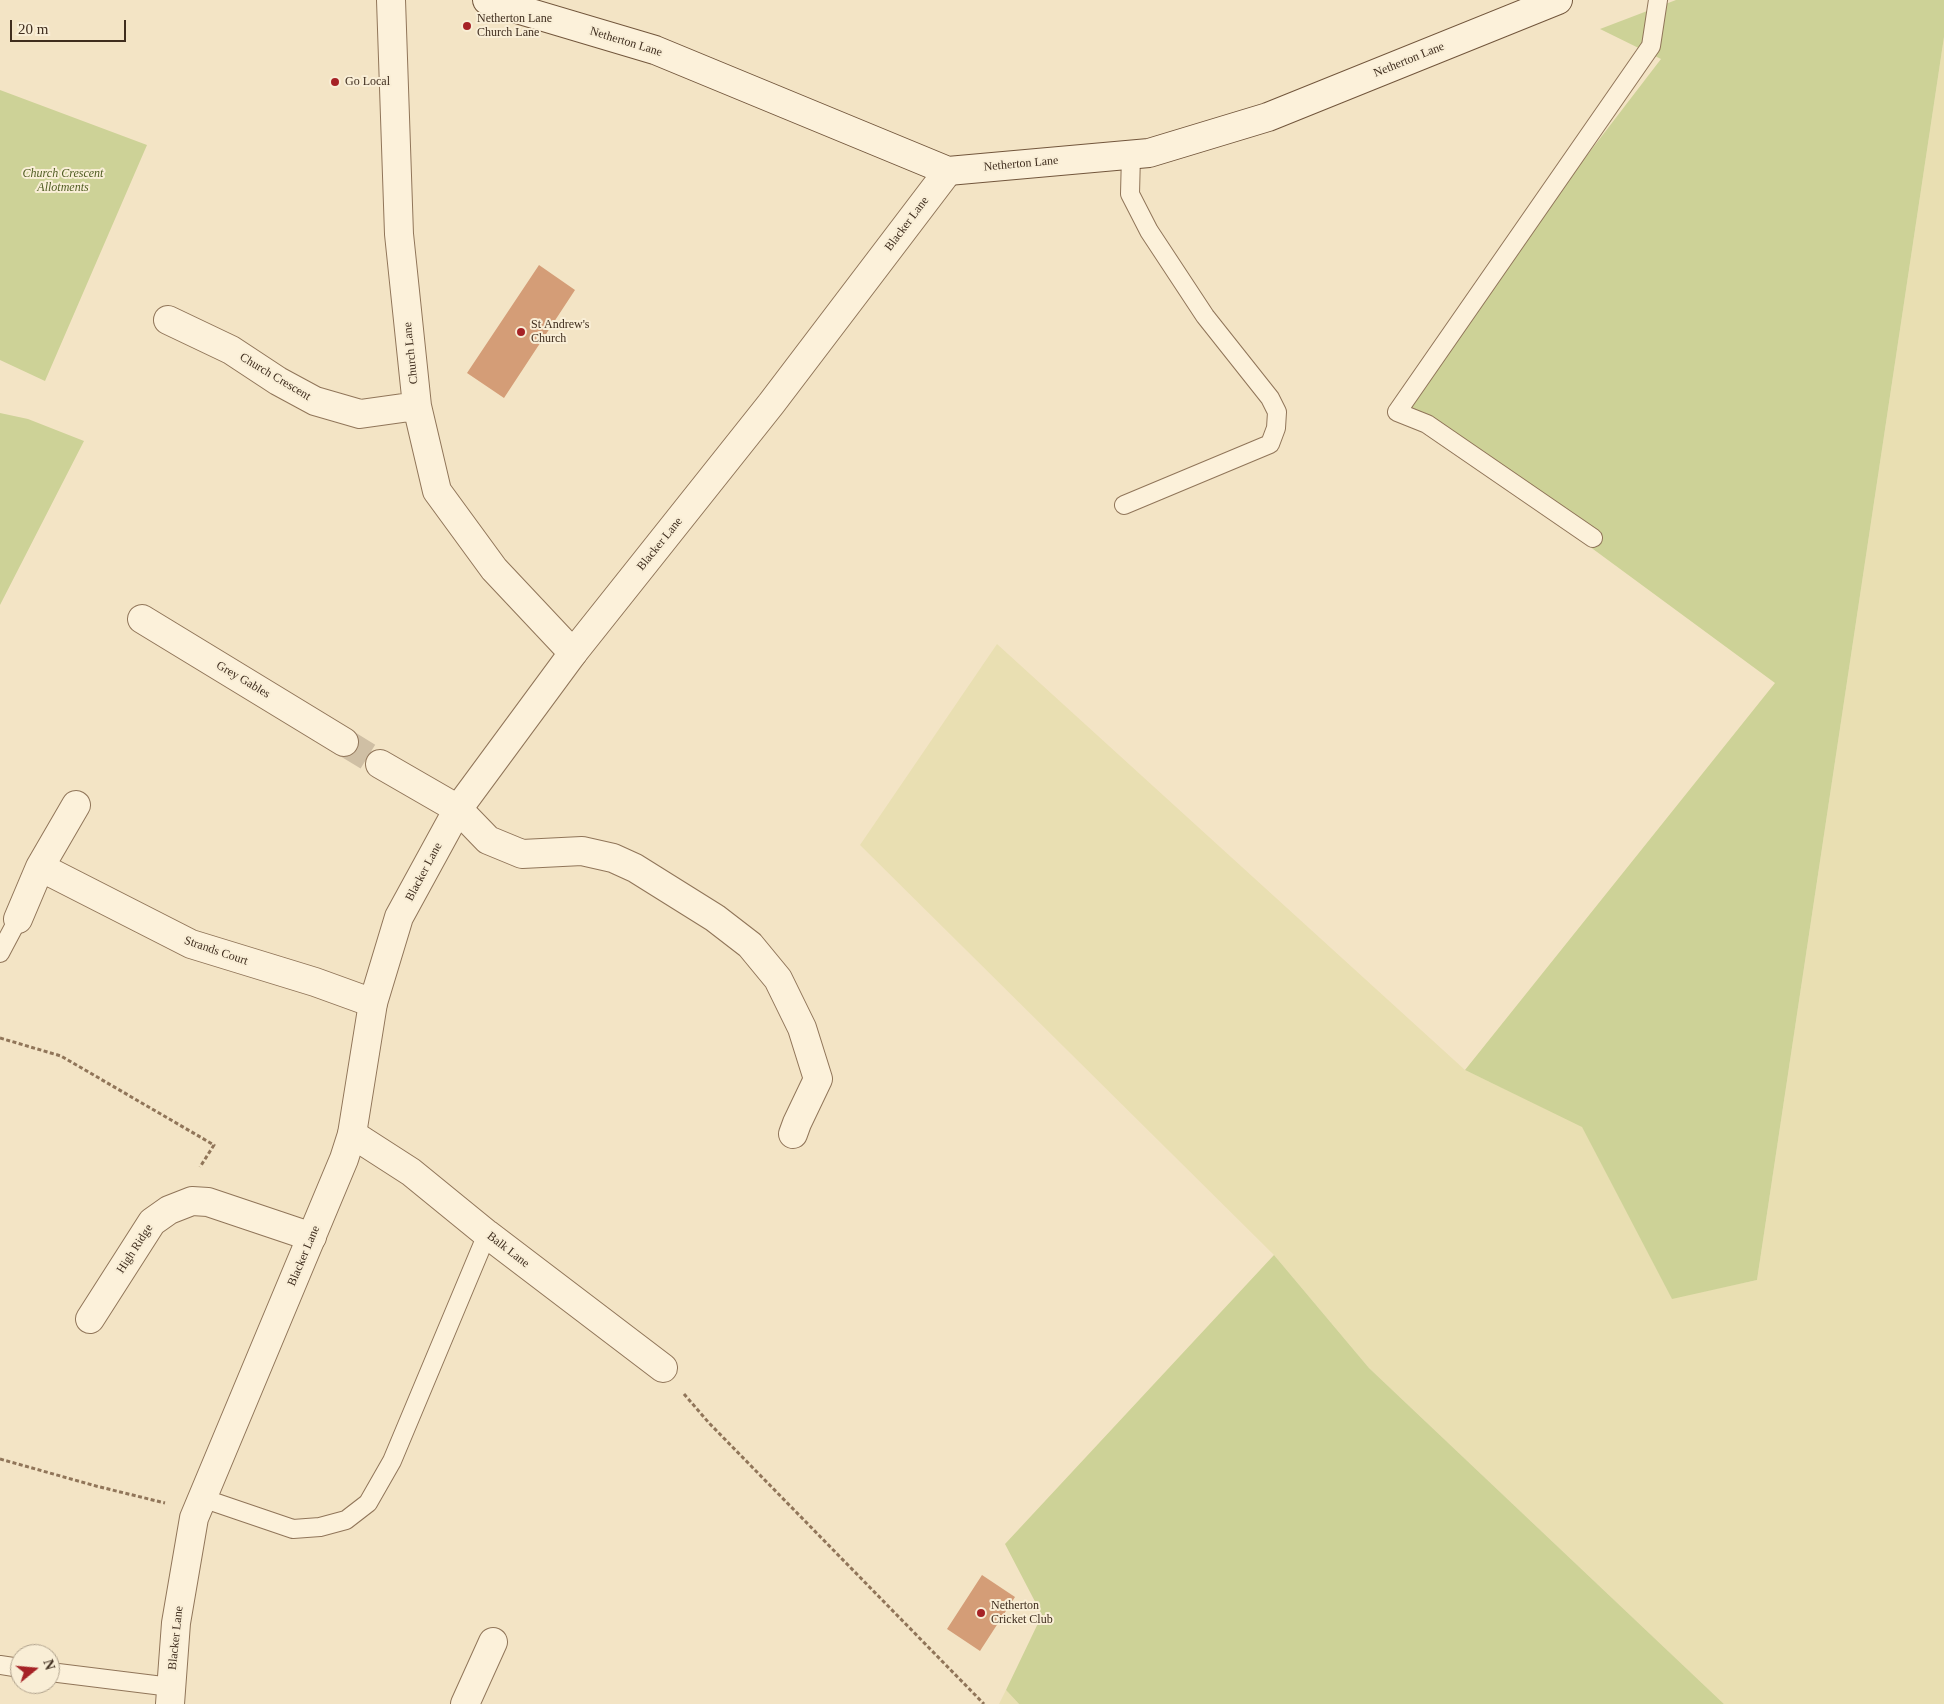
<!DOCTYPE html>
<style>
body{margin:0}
#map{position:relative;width:1944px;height:1704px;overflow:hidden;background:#f3e4c5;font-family:"Times New Roman",serif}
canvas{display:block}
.north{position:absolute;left:10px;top:1644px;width:50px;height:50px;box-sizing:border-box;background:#f9eed6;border:1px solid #afa18c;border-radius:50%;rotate:73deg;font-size:14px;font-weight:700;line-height:20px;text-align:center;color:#3f2d1e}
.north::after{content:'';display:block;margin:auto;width:18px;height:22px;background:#a62226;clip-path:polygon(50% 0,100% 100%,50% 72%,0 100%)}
.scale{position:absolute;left:10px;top:20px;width:116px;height:22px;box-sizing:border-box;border:2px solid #3f2d1e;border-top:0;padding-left:6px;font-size:15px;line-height:18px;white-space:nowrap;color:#3f2d1e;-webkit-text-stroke:4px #f9eed6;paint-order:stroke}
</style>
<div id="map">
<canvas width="1944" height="1704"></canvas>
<div class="north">N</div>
<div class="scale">20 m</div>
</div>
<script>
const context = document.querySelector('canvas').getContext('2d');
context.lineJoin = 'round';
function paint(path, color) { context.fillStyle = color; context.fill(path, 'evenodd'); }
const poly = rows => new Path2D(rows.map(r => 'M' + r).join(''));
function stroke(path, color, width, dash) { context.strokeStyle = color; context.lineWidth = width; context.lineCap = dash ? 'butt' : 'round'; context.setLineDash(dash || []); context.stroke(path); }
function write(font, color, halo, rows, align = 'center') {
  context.font = font + ' "Times New Roman",serif'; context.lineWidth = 4; context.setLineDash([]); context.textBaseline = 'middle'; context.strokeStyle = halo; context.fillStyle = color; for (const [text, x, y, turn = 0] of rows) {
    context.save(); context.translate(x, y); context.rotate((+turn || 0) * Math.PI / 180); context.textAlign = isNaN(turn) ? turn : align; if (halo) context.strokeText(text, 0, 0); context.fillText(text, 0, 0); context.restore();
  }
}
const farmland = poly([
 [1944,37,1944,1704,1724,1704,1369,1368,1274,1255,860,845,997,644,1465,1070,1582,1126,1672,1298,1757,1280],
 [1006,1690,1019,1704,999,1704]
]);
const green = poly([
 [1676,0,1944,0,1944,37,1757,1280,1672,1299,1582,1127,1465,1070,1775,683,1396,404,1661,59,1600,29],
 [0,90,147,145,45,381,0,360],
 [0,413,28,419,84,441,0,605],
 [1274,1255,1369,1368,1724,1704,1019,1704,1006,1690,1042,1615,1005,1544]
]);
const building = poly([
 [539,265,575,290,504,398,467,373],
 [982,1575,1015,1597,980,1651,947,1629]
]);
const minorTunnel = poly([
 [344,742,380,764]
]);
const path = poly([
 [0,1038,61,1056,214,1145,200,1167],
 [684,1394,709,1423,984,1704],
 [0,1459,96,1486,165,1503]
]);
const service = poly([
 [1124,505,1270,444,1276,428,1277,412,1270,398,1205,316,1149,231,1130,194,1131,155],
 [1593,538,1427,424,1397,412,1651,46,1658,0],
 [0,953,18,919],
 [202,1498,293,1529,320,1527,346,1520,368,1503,392,1461,487,1234],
 [0,1665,20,1668],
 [50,1672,171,1687]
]);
const minor = poly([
 [391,0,399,234,417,406,437,491,494,569,573,653],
 [168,320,231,350,278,381,315,401,360,414,417,406],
 [142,619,344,742],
 [380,764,458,809,488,840,522,854,582,851,613,858,635,868,715,918,750,945,778,979,802,1028,818,1079,797,1123,793,1134],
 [40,867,76,805],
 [18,919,40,867,191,944,315,982,373,1003],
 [352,1134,411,1172,487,1234,663,1368],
 [90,1319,152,1222,169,1210,192,1201,208,1202,312,1237],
 [465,1704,493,1642]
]);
const tertiary = poly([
 [170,1704,176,1623,194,1518,344,1159,352,1134,373,1003,399,917,458,809,573,653,771,404,948,171]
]);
const secondary = poly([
 [487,0,655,50,948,171,1149,153,1268,117,1558,0]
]);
const markers = [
 [467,26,5,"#a62226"],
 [335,82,5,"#a62226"],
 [521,332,5,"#a62226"],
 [981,1613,5,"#a62226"]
];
const poiNames = [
 ["Netherton Lane",477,19],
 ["Church Lane",477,33],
 ["Go Local",345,82],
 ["St Andrew's",531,325],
 ["Church",531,339],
 ["Netherton",991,1606],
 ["Cricket Club",991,1620]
];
const streetNames = [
 ["Netherton Lane",626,42,17],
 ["Netherton Lane",1409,60,-22],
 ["Netherton Lane",1021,164,-5],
 ["Blacker Lane",907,224,-53],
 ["Church Lane",411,353,-96],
 ["Church Crescent",275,377,31],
 ["Blacker Lane",660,544,-51],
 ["Grey Gables",243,680,31],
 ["Blacker Lane",424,872,-62],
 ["Strands Court",216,951,19],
 ["High Ridge",135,1249,-57],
 ["Balk Lane",508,1250,38],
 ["Blacker Lane",304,1256,-67],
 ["Blacker Lane",176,1638,-84]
];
const parkNames = [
 ["Church Crescent",63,174],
 ["Allotments",63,188]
];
paint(farmland, '#e9dfb2');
paint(green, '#cdd297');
paint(building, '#d49d77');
stroke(minorTunnel, '#cfbfa4', 28, [28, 14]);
stroke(service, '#907559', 20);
stroke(minor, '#907559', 30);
stroke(tertiary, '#907559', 30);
stroke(secondary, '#72563c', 30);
stroke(path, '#907559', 3, [4, 2.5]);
stroke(service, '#fcf1da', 18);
stroke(minor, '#fcf1da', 28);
stroke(tertiary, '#fcf1da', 28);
stroke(secondary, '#fcf1da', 28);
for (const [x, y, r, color] of markers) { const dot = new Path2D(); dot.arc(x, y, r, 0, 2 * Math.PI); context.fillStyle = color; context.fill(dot); stroke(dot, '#f9eed6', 2); }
write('12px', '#3f2d1e', '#f9eed6', poiNames, 'left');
write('12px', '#3f2d1e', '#f9eed6', streetNames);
write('italic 12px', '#505d23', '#f9eed6', parkNames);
</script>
